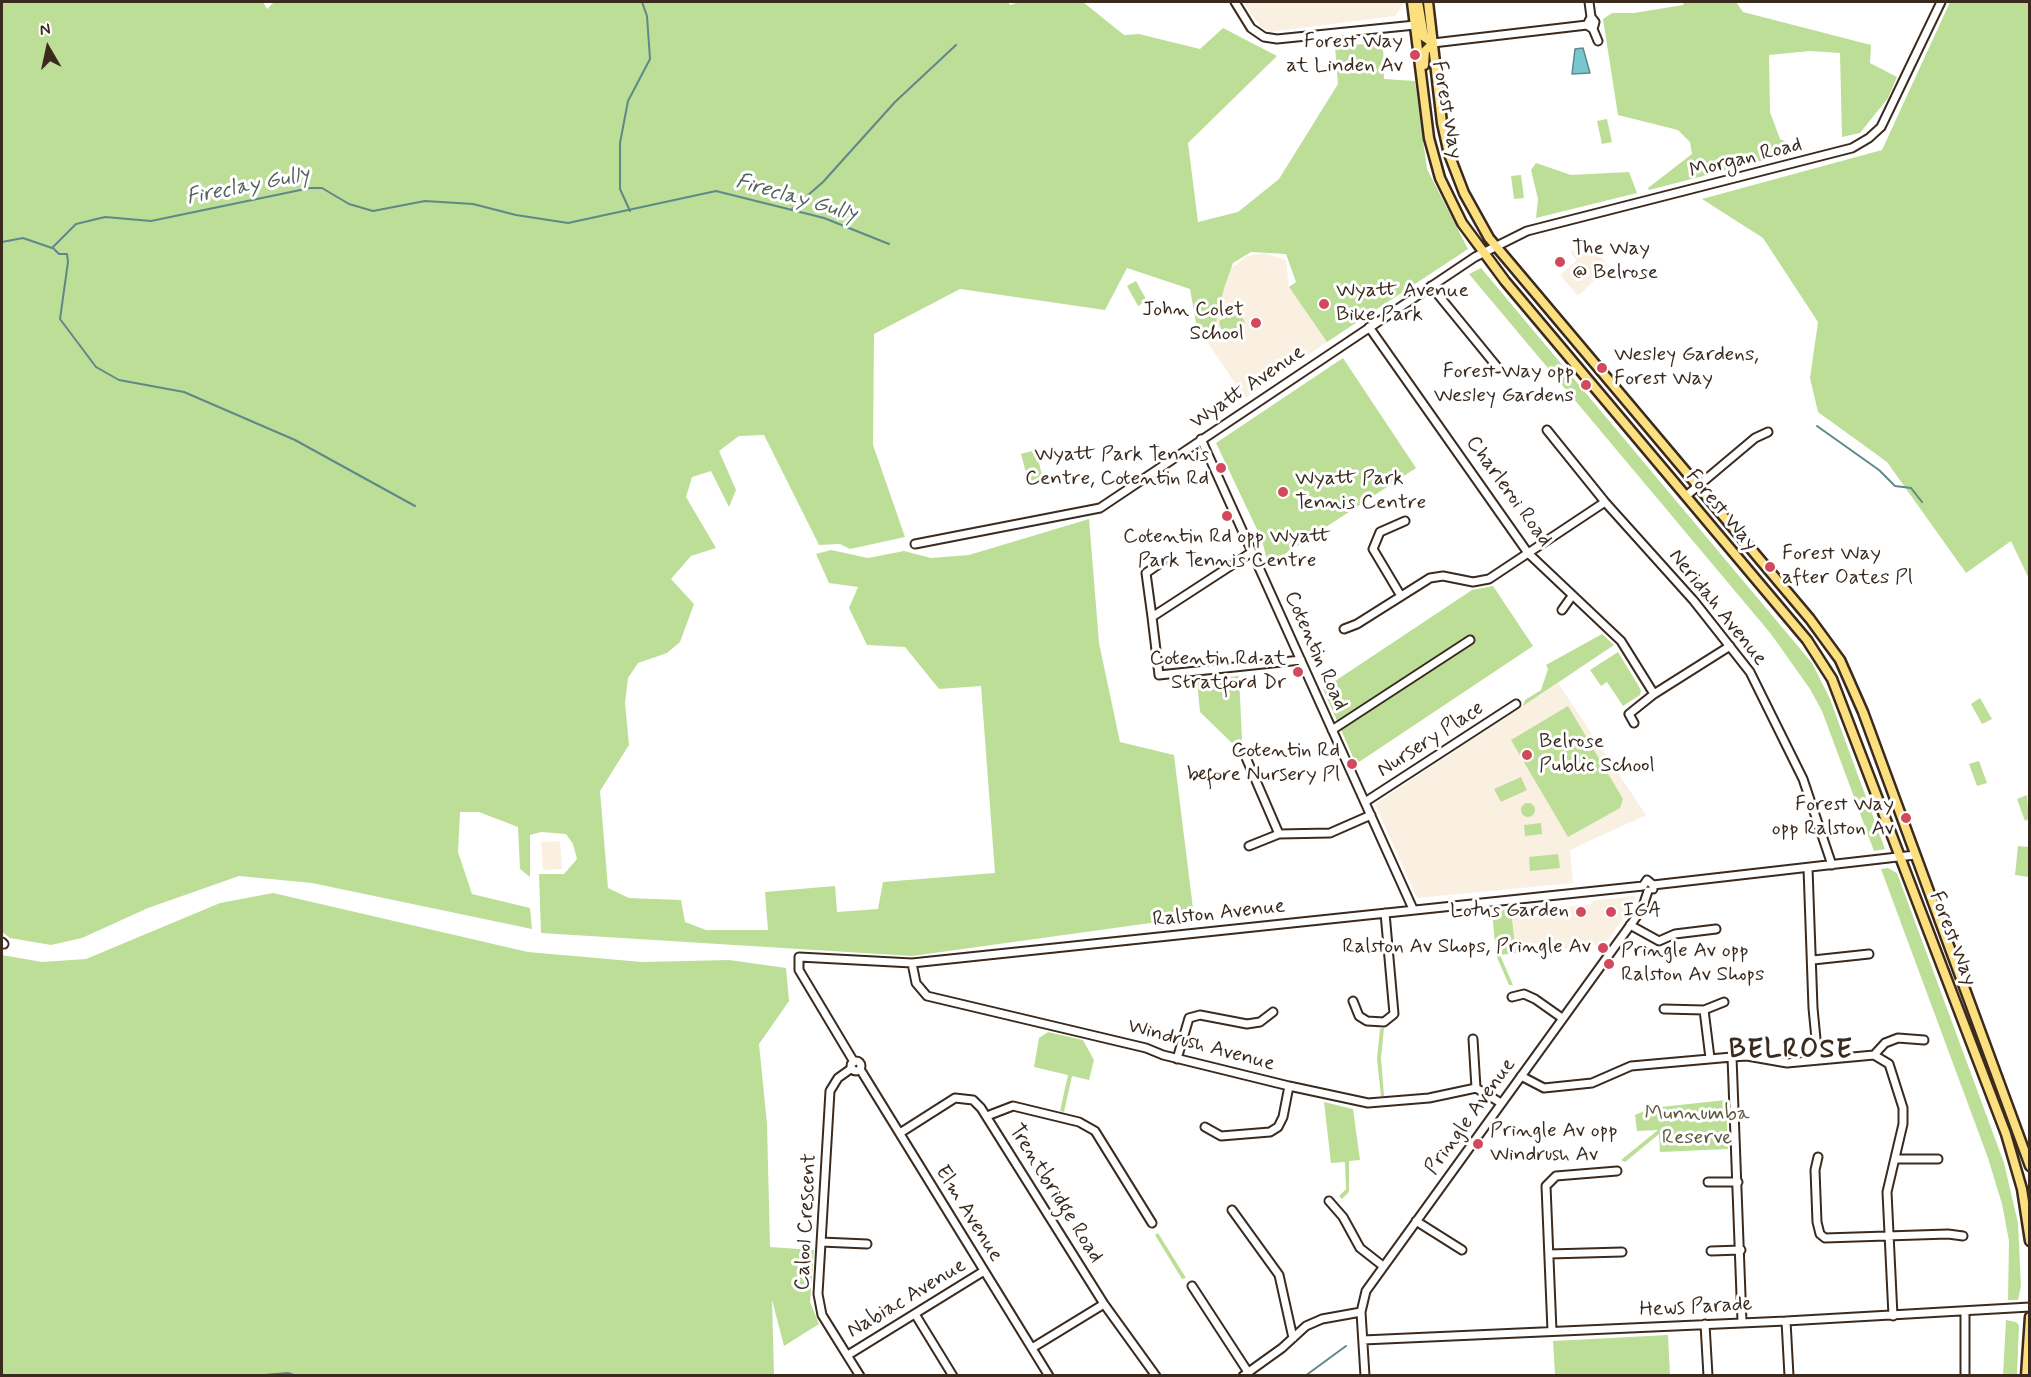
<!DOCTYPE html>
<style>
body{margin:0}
#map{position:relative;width:2031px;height:1377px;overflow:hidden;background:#fff;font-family:Mynerve,sans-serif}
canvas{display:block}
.frame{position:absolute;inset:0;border:3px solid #3b2a1e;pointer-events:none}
.north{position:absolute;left:18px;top:18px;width:60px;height:60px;-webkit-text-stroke:4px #fff;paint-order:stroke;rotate:351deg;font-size:16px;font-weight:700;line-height:24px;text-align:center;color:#3b2a1e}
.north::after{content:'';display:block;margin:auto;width:21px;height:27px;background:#3b2a1e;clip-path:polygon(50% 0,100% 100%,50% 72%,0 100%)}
</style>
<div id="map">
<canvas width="2031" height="1377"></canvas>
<div class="frame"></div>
<div class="north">N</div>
</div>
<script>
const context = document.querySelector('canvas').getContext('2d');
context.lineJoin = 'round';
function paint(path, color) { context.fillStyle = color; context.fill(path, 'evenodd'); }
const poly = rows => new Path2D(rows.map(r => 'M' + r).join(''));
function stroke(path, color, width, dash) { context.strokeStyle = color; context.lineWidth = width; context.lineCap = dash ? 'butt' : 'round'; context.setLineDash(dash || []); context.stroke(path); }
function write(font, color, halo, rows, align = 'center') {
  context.font = font + ' Mynerve,sans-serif'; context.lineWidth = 6; context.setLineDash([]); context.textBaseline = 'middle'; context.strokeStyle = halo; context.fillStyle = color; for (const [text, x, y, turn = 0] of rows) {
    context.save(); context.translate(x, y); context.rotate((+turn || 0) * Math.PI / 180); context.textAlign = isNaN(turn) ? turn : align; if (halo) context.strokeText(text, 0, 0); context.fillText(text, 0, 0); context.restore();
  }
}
const built = poly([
 [1243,2,1403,2,1403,5,1395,16,1270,32,1261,27],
 [1588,244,1605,261,1606,269,1578,296,1560,275,1577,260,1570,252],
 [1264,253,1286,260,1289,287,1327,342,1245,398,1202,334,1212,283,1247,256],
 [1558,683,1646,815,1570,850,1573,883,1417,898,1375,804],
 [560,841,562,869,543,870,541,842],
 [1633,896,1636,901,1605,944,1516,953,1512,913,1592,904,1592,901]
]);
const green = poly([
 [2,2,263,2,267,9,274,2,1008,2,1010,5,1020,2,1083,2,1124,35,1139,34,1200,49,1223,28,1277,56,1188,143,1198,222,1238,212,1279,179,1338,84,1335,47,1383,42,1384,79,1415,81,1427,169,1468,249,1327,342,1289,287,1296,282,1286,254,1251,252,1233,263,1224,288,1212,341,1199,340,1190,289,1127,268,1105,310,960,289,874,334,873,445,905,537,850,549,840,544,819,545,764,435,739,436,719,451,736,490,729,507,711,471,692,477,686,497,716,548,691,556,671,579,694,604,680,642,667,653,638,663,628,678,625,703,629,745,600,791,608,888,629,898,681,900,685,922,706,930,768,930,765,892,835,886,837,912,878,909,883,882,995,873,981,686,939,689,905,647,867,645,849,608,858,587,829,583,816,554,831,550,868,558,904,551,931,558,969,555,1089,519,1099,643,1120,742,1174,755,1194,917,912,956,541,933,539,874,564,874,577,859,573,844,566,834,541,832,530,835,530,877,520,869,518,827,479,812,460,812,458,852,472,894,530,908,532,929,312,883,239,876,148,908,82,938,51,945,10,938,2,932],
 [1684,2,1736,2,1743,12,1871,45,1870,63,1897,77,1888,98,1860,133,1842,137,1840,53,1810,51,1769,55,1770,112,1780,139,1804,150,1649,190,1648,188,1692,154,1690,142,1678,130,1618,115,1603,19,1612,13,1634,13,1683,5],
 [1950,2,2029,2,2029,579,2011,541,1966,573,1887,462,1818,412,1810,378,1818,322,1763,238,1702,199,1882,150],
 [1607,119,1612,142,1602,144,1597,121],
 [1536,163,1571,175,1629,172,1637,193,1536,218,1538,199,1531,170],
 [1521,175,1524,198,1514,199,1511,176],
 [1481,268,1812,663,1830,699,1885,849,1874,851,1822,711,1810,689,1771,634,1469,274],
 [1136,281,1147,301,1138,306,1127,286],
 [1223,314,1241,314,1245,323,1233,330,1221,329,1219,321,1223,319],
 [1343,358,1416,468,1268,565,1262,540,1216,443],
 [1036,450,1043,480,1029,484,1021,454],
 [1493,586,1533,646,1356,764,1323,689,1472,590],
 [1602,634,1614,645,1523,706,1525,700,1541,690,1548,669,1546,665],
 [1618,652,1641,690,1640,695,1623,706,1607,682,1601,686,1590,670],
 [1239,676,1242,740,1233,744,1200,712,1197,680],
 [1980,698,1992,719,1982,724,1971,704],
 [1568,706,1623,799,1620,808,1568,837,1511,740],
 [1979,761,1987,783,1977,786,1969,764],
 [1521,777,1527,790,1501,802,1494,789],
 [2027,795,2029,819,2025,821,2017,799],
 '1521 810a7 7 0 1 1 14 0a7 7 0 1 1-14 0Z',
 [1541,823,1542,834,1525,836,1524,825],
 [2018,846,2029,847,2029,877,2015,875],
 [1558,854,1560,868,1530,871,1529,857],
 [1888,868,1897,873,2004,1163,2018,1223,2021,1286,2018,1300,2008,1300,2009,1241,2002,1204,1988,1158,1881,869],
 [273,893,528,952,642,962,729,960,786,968,789,1001,759,1044,767,1124,770,1247,814,1250,810,1302,819,1324,784,1346,772,1300,774,1375,2,1375,2,955,42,962,86,959,220,903],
 [1511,909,1516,953,1500,955,1513,985,1509,985,1496,955,1492,911],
 [1384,1028,1381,1058,1384,1096,1381,1096,1377,1059,1380,1029],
 [1048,1032,1083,1040,1094,1060,1089,1080,1072,1076,1064,1112,1060,1111,1068,1075,1034,1067,1039,1038],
 [1726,1100,1728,1149,1660,1152,1659,1134,1625,1162,1621,1160,1658,1130,1637,1131,1635,1115,1651,1108],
 [1324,1102,1353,1109,1360,1160,1349,1161,1349,1192,1342,1199,1339,1196,1346,1189,1345,1162,1331,1163],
 [1158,1233,1186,1278,1182,1279,1155,1235],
 [2006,1320,2016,1322,2019,1325,2017,1375,2003,1375],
 [1668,1335,1670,1375,1555,1375,1553,1341]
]);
const water = poly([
 [1583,48,1590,73,1572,74,1575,49,1583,48]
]);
const stream = poly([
 [791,210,823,182,895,102,956,45],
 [630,211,620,189,620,143,628,101,650,59,647,16,642,2],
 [2,242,23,238,52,248,76,224,105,217,151,221,310,188,322,188,349,204,373,211,425,201,473,204,516,215,568,223,716,191,824,218,889,244],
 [53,248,59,254,67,254,68,262,60,319,96,367,119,380,184,392,295,440,415,506],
 [1817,426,1879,470,1895,486,1911,488,1922,502],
 [253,1376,288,1373,297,1376],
 [1305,1376,1346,1346]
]);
const minor = poly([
 [1235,2,1251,28,1264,37,1277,39,1415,25],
 [1589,2,1591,17],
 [1593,29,1595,22,1591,17,1587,25,1593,29,1598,41],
 [1433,43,1587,25],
 [1431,286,1498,368],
 [1369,327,1528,553,1621,641,1654,694],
 [1547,430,1605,502,1694,601,1750,672,1803,779,1832,865],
 [1201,439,1413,909],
 [1686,496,1755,438,1768,432],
 [915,544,1100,508,1475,257,1527,231,1852,148,1869,138,1881,127,1941,2],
 [1252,552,1152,617,1159,675,1301,660],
 [1401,596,1373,549,1380,532,1405,521],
 [1562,610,1572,596],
 [1152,617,1146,573,1162,562],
 [1344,629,1357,624,1430,578,1443,576,1473,582,1489,579,1605,502],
 [1634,723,1629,714,1654,694,1730,646],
 [1332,730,1470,640],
 [1244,753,1279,834,1330,833,1371,815],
 [1365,802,1516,704],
 [1249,846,1279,834],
 [1808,868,1813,1008,1818,1060],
 [1653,889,1653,885,1915,855],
 [1630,925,1659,941,1675,934,1716,929],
 [2,942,4,944],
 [1813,960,1869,954],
 [912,963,916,983,927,996,1146,1048,1163,1055,1289,1086,1368,1103,1429,1098,1476,1088,1501,1103],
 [1512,997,1524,994,1535,999,1562,1018],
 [1353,1001,1359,1016,1367,1021,1384,1022,1394,1014,1385,913],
 [1664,1009,1704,1010,1724,1002],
 [1704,1010,1710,1058],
 [1473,1039,1476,1088],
 [1874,1055,1885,1043,1898,1038,1924,1040],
 [1732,1057,1742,1322],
 [1177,1059,1189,1018,1200,1015,1247,1024,1260,1022,1273,1012],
 '851 1066a5 5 0 1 1 10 0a5 5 0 1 1-10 0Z',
 [854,1062,799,970,799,957,912,963,1643,886,1647,880,1653,885],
 [852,1068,838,1078,830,1091,818,1294,822,1315,860,1376],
 [860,1069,1049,1376],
 [1521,1076,1544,1088,1592,1083,1631,1066,1732,1057,1747,1056,1787,1063,1874,1055,1889,1064,1903,1108,1903,1124,1887,1192,1893,1316],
 [987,1116,1013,1106,1079,1122,1095,1131,1152,1223],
 [1205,1127,1221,1136,1270,1132,1278,1127,1283,1117,1289,1086],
 [900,1133,955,1098,973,1100,981,1108,1104,1304,1156,1376],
 [1818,1157,1815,1170,1817,1222,1820,1234,1825,1238,1948,1234,1963,1236],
 [1895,1159,1938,1159],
 [1708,1182,1738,1182],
 [1329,1201,1343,1217,1360,1248,1383,1266],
 [1232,1210,1279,1275,1293,1338],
 [1416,1221,1462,1250],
 [821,1242,867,1244],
 [1711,1251,1741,1250],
 [1549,1254,1622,1252],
 [1192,1286,1248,1372],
 [1965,1311,1965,1376],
 [915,1314,953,1376],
 [1786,1321,1789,1376],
 [1705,1324,1708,1376],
 [1552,1331,1546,1186,1556,1176,1617,1171],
 [1363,1340,1786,1321,2030,1307],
 [1032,1348,1104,1304],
 [848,1355,984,1271],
 [1243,1376,1282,1348,1306,1326,1322,1319,1361,1312],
 [1365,1376,1361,1312,1366,1291,1642,909,1648,891]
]);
const major = poly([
 [1412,2,1429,138,1440,178,1462,223,1505,281,1807,640,1832,679,2006,1134,2022,1189,2030,1241],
 [1418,2,1424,37,1433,43],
 [1428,2,1442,123,1449,154,1464,193,1489,238,1810,619,1840,660,1863,712,2030,1166],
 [1424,65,1425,51,1433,43],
 [2026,1376,2030,1317]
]);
const markers = [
 [1415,55,6,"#d1495b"],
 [1560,262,6,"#d1495b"],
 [1324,304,6,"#d1495b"],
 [1256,323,6,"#d1495b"],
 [1602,368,6,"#d1495b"],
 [1586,385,6,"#d1495b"],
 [1221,468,6,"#d1495b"],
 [1283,492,6,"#d1495b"],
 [1227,516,6,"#d1495b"],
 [1770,567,6,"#d1495b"],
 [1298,672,6,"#d1495b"],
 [1527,755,6,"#d1495b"],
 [1352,764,6,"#d1495b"],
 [1906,818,6,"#d1495b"],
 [1581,912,6,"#d1495b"],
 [1611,912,6,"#d1495b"],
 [1603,948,6,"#d1495b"],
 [1609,964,6,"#d1495b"],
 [1478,1144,6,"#d1495b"]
];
const poiNames = [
 ["Forest Way",1403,43],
 ["at Linden Av",1403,67],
 ["The Way",1572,250,"left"],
 ["@ Belrose",1572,274,"left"],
 ["Wyatt Avenue",1336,292,"left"],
 ["Bike Park",1336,316,"left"],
 ["John Colet",1244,311],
 ["School",1244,335],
 ["Wesley Gardens,",1614,356,"left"],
 ["Forest Way",1614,380,"left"],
 ["Forest Way opp",1574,373],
 ["Wesley Gardens",1574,397],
 ["Wyatt Park Tennis",1209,456],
 ["Centre, Cotentin Rd",1209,480],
 ["Wyatt Park",1295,480,"left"],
 ["Tennis Centre",1295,504,"left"],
 ["Cotentin Rd opp Wyatt",1227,538,"center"],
 ["Park Tennis Centre",1227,562,"center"],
 ["Forest Way",1782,555,"left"],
 ["after Oates Pl",1782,579,"left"],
 ["Cotentin Rd at",1286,660],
 ["Stratford Dr",1286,684],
 ["Belrose",1539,743,"left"],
 ["Public School",1539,767,"left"],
 ["Cotentin Rd",1340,752],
 ["before Nursery Pl",1340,776],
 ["Forest Way",1894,806],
 ["opp Ralston Av",1894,830],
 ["Lotus Garden",1569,912],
 ["IGA",1623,912,"left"],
 ["Ralston Av Shops, Pringle Av",1591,948],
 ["Pringle Av opp",1621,952,"left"],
 ["Ralston Av Shops",1621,976,"left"],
 ["Pringle Av opp",1490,1132,"left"],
 ["Windrush Av",1490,1156,"left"]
];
const streetNames = [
 ["Forest Way",1446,110,80],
 ["Morgan Road",1746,159,-14],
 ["Wyatt Avenue",1248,388,-34],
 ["Charleroi Road",1508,492,54],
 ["Forest Way",1721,511,50],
 ["Neridah Avenue",1717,608,51],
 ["Cotentin Road",1315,651,66],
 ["Nursery Place",1431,740,-33],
 ["Ralston Avenue",1219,914,-6],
 ["Forest Way",1952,939,69],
 ["Windrush Avenue",1201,1046,15],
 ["Pringle Avenue",1471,1117,-54],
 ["Trentbridge Road",1055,1194,58],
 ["Elm Avenue",968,1214,58],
 ["Calool Crescent",807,1222,-87],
 ["Nabiac Avenue",907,1299,-31],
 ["Hews Parade",1696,1308,-3]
];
const parkNames = [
 ["Munnumba",1697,1115],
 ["Reserve",1697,1139]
];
const waterNames = [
 ["Fireclay Gully",248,187,-11],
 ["Fireclay Gully",796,199,16]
];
const districtNames = [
 ["BELROSE",1791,1051]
];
paint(built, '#f9f0e2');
paint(green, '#bdde97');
paint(water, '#77c7d0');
stroke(water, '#5f8889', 1.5);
stroke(stream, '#5f8889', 2);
stroke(minor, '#3b2a1e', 11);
stroke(major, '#3b2a1e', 13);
stroke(minor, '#fff', 7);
stroke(major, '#fce080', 8);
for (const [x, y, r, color] of markers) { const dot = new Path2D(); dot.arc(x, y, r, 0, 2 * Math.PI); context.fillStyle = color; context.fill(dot); stroke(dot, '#fff', 2); }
write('21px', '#3b2a1e', '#fff', poiNames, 'right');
write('21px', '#3b2a1e', '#fff', streetNames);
write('21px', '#5c573c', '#fff', parkNames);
write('italic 22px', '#50615c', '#fff', waterNames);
context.letterSpacing = '1.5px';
write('bold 27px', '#3b2a1e', '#fff', districtNames);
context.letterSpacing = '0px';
</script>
